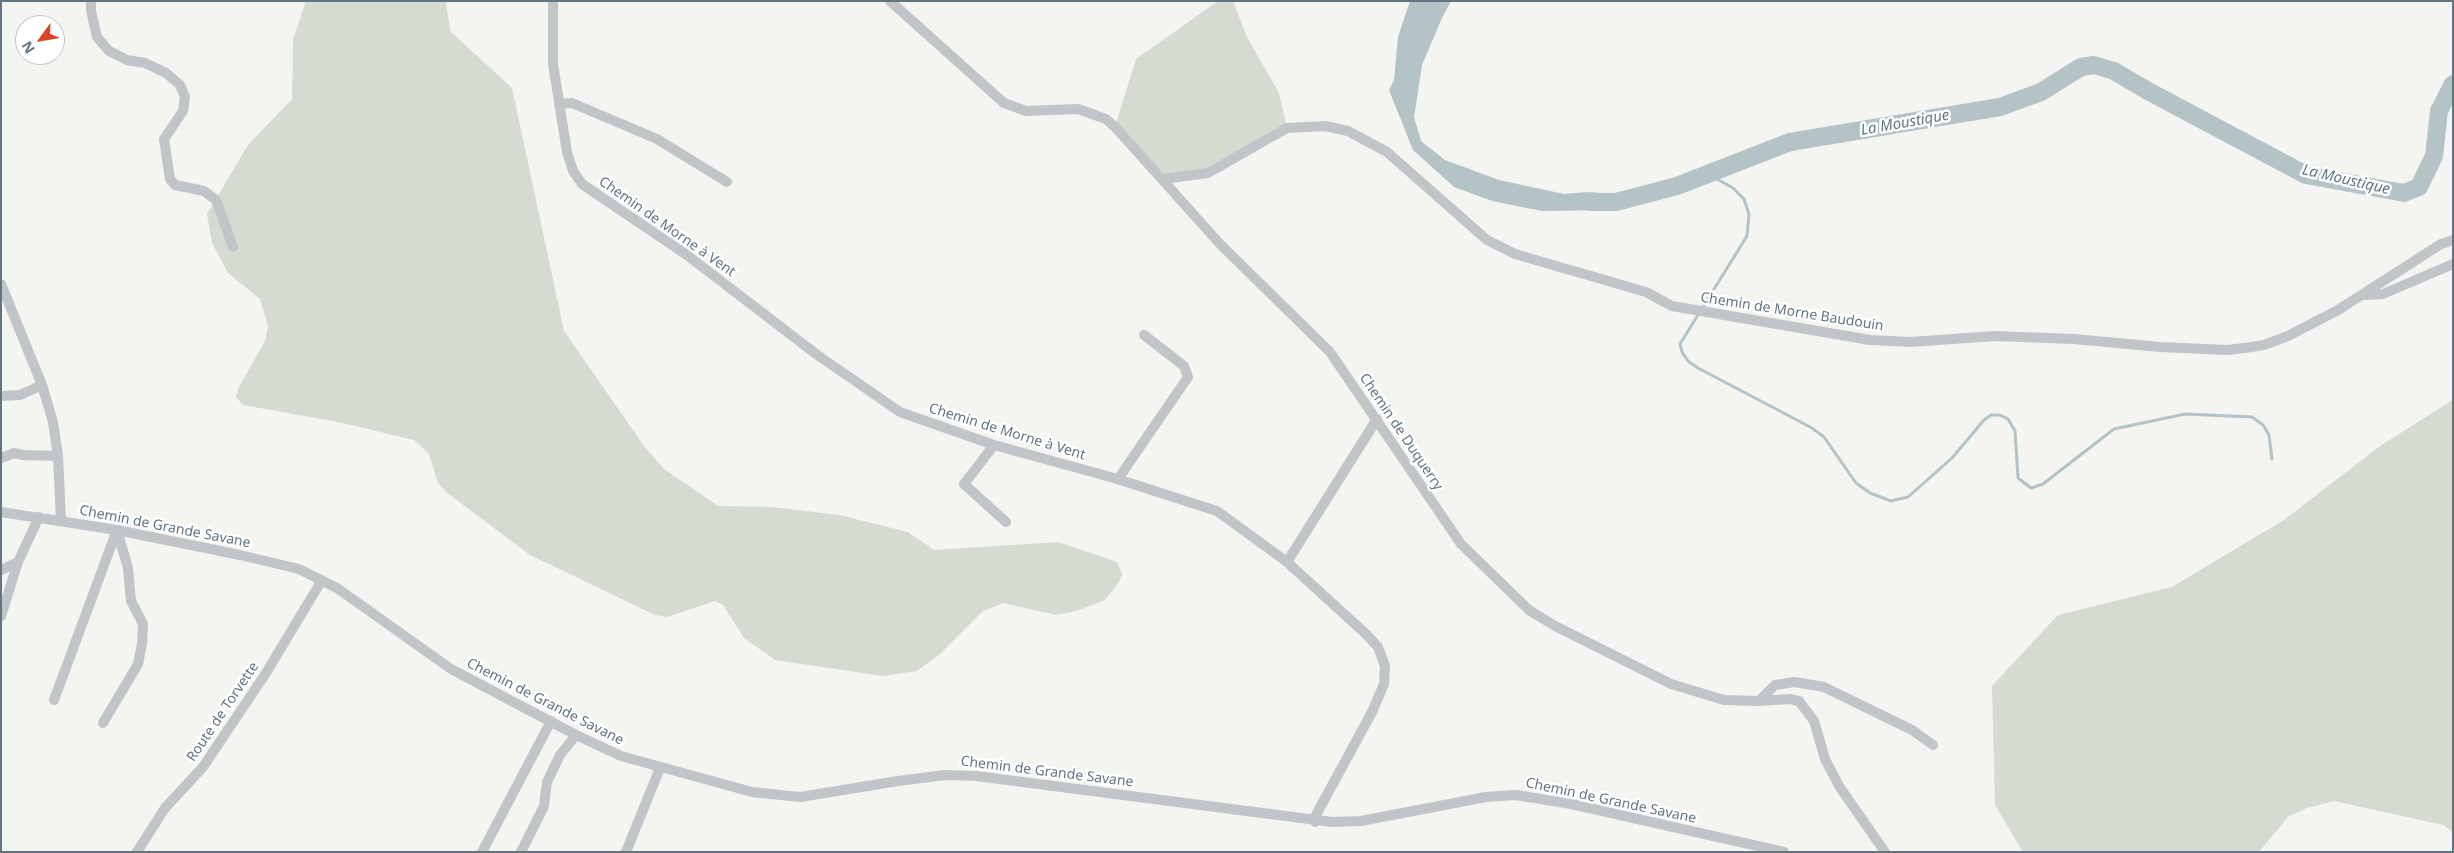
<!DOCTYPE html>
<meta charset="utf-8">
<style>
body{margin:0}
#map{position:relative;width:2454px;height:853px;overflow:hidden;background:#f4f4f0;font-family:"Noto Sans",sans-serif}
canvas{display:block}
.frame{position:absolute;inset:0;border:2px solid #637580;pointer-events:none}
.north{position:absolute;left:15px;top:15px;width:50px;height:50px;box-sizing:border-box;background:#fff;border:1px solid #c1c8cc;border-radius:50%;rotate:238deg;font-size:14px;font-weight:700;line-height:20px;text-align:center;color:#637580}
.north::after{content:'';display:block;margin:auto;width:18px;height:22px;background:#de4225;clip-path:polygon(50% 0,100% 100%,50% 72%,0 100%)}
</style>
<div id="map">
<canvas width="2454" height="853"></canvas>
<div class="frame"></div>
<div class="north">N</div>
</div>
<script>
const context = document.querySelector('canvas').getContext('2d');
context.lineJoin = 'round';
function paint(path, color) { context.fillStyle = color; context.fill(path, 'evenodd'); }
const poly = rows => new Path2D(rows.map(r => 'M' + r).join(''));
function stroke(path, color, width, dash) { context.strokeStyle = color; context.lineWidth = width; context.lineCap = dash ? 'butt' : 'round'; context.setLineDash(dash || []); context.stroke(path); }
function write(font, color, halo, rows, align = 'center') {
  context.font = font + ' "Noto Sans",sans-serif'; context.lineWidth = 5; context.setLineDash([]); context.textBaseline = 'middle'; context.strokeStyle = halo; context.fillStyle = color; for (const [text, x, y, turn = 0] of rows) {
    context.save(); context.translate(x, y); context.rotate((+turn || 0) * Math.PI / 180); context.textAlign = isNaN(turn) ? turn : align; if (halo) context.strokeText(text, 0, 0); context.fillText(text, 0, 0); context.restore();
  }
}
const green = poly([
 [306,1,446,1,450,31,512,88,564,331,644,446,664,469,718,506,772,507,839,515,908,532,934,550,1058,542,1117,562,1122,574,1119,582,1105,600,1076,611,1056,615,1003,603,983,611,939,655,917,671,883,676,775,660,744,638,723,605,715,601,667,617,655,615,530,555,446,492,438,483,429,454,414,440,338,422,243,405,236,397,238,389,265,341,268,326,260,299,228,273,212,243,207,214,248,145,292,99,293,40],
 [1218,1,1233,1,1247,37,1279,93,1287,128,1208,173,1163,179,1115,127,1136,59],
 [2453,400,2453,832,2443,825,2334,801,2307,808,2288,817,2259,852,2023,852,1995,805,1992,686,2058,615,2172,587,2284,520,2380,446]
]);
const water = poly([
 [1410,1,1451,1,1442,18,1422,65,1414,117,1421,141,1445,160,1499,180,1564,194,1588,192,1615,194,1615,210,1542,211,1492,201,1454,187,1413,150,1389,90,1394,80,1398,37]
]);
const stream = poly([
 [1708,174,1733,188,1744,199,1749,214,1747,236,1680,344,1682,352,1688,361,1698,368,1812,428,1824,437,1856,483,1870,493,1891,501,1908,497,1952,458,1984,420,1991,415,2000,415,2008,419,2015,431,2018,478,2031,488,2043,484,2114,429,2185,414,2252,417,2263,425,2269,435,2272,459]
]);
const river = poly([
 [1591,202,1616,202,1677,186,1790,142,2000,107,2041,92,2081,67,2094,65,2114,71,2148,91,2306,175,2404,193,2419,187,2434,156,2439,111,2453,84]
]);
const minor = poly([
 [91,1,91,11,97,37,109,51,127,60,145,63,166,73,180,85,185,97,183,111,164,139,170,179,175,185,204,191,216,200,233,247],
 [553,1,553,64,567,152,573,171,582,184,687,255,816,354,900,412,994,445,1114,478,1217,511,1287,562,1366,634,1378,647,1385,666,1384,684,1372,712,1316,815,1315,822],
 [890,1,1004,103,1026,111,1078,109,1106,119,1115,127,1220,244,1330,352,1461,544,1529,610,1555,626,1671,684,1724,700,1759,701,1790,699,1799,701,1814,721,1825,759,1839,786,1885,852],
 [559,104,572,103,657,139,727,182],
 [1163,179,1208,173,1287,128,1325,126,1348,131,1387,152,1487,240,1515,254,1646,292,1672,306,1870,340,1910,342,1995,336,2074,339,2160,347,2227,350,2245,348,2264,345,2288,336,2338,310,2441,244,2453,240],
 [1,284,42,385,53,422,58,456,61,520],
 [2366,295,2383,294,2453,264],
 [1,396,20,395,42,385],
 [994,445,964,484,1006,522],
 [1,458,14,453,23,455,58,456],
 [1118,479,1188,377,1184,366,1144,335],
 [1,512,117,530,240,555,299,569,337,588,451,669,576,735,621,756,752,792,800,797,898,781,945,775,976,776,1332,822,1361,821,1486,797,1516,795,1571,804,1784,852],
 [1287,562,1377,419],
 [1,570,18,562,39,517],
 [1,616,18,562],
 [54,700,117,530],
 [1759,701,1775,685,1794,682,1824,687,1912,730,1933,745],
 [103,723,138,664,142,644,143,624,131,601,128,568,117,530],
 [137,852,165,808,203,767,266,673,322,580],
 [482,852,551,721],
 [521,852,544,806,547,782,560,755,576,735],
 [626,852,660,768]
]);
const streetNames = [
 ["Chemin de Morne à Vent",667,227,35],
 ["Chemin de Morne Baudouin",1792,312,9],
 ["Chemin de Morne à Vent",1007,432,17],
 ["Chemin de Duquerry",1401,432,56],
 ["Chemin de Grande Savane",165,527,11],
 ["Chemin de Grande Savane",545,702,27],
 ["Route de Torvette",223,712,-56],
 ["Chemin de Grande Savane",1047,772,7],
 ["Chemin de Grande Savane",1611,801,12]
];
const waterNames = [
 ["La Moustique",1905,123,-10],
 ["La Moustique",2346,180,13]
];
paint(green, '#d5dbd1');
paint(water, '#b4c3c5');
stroke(stream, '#b4c3c5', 3);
stroke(river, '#b4c3c5', 18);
stroke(minor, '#c1c5c8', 10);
write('14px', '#637580', '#fff', streetNames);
write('italic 15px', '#5f777e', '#fff', waterNames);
</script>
